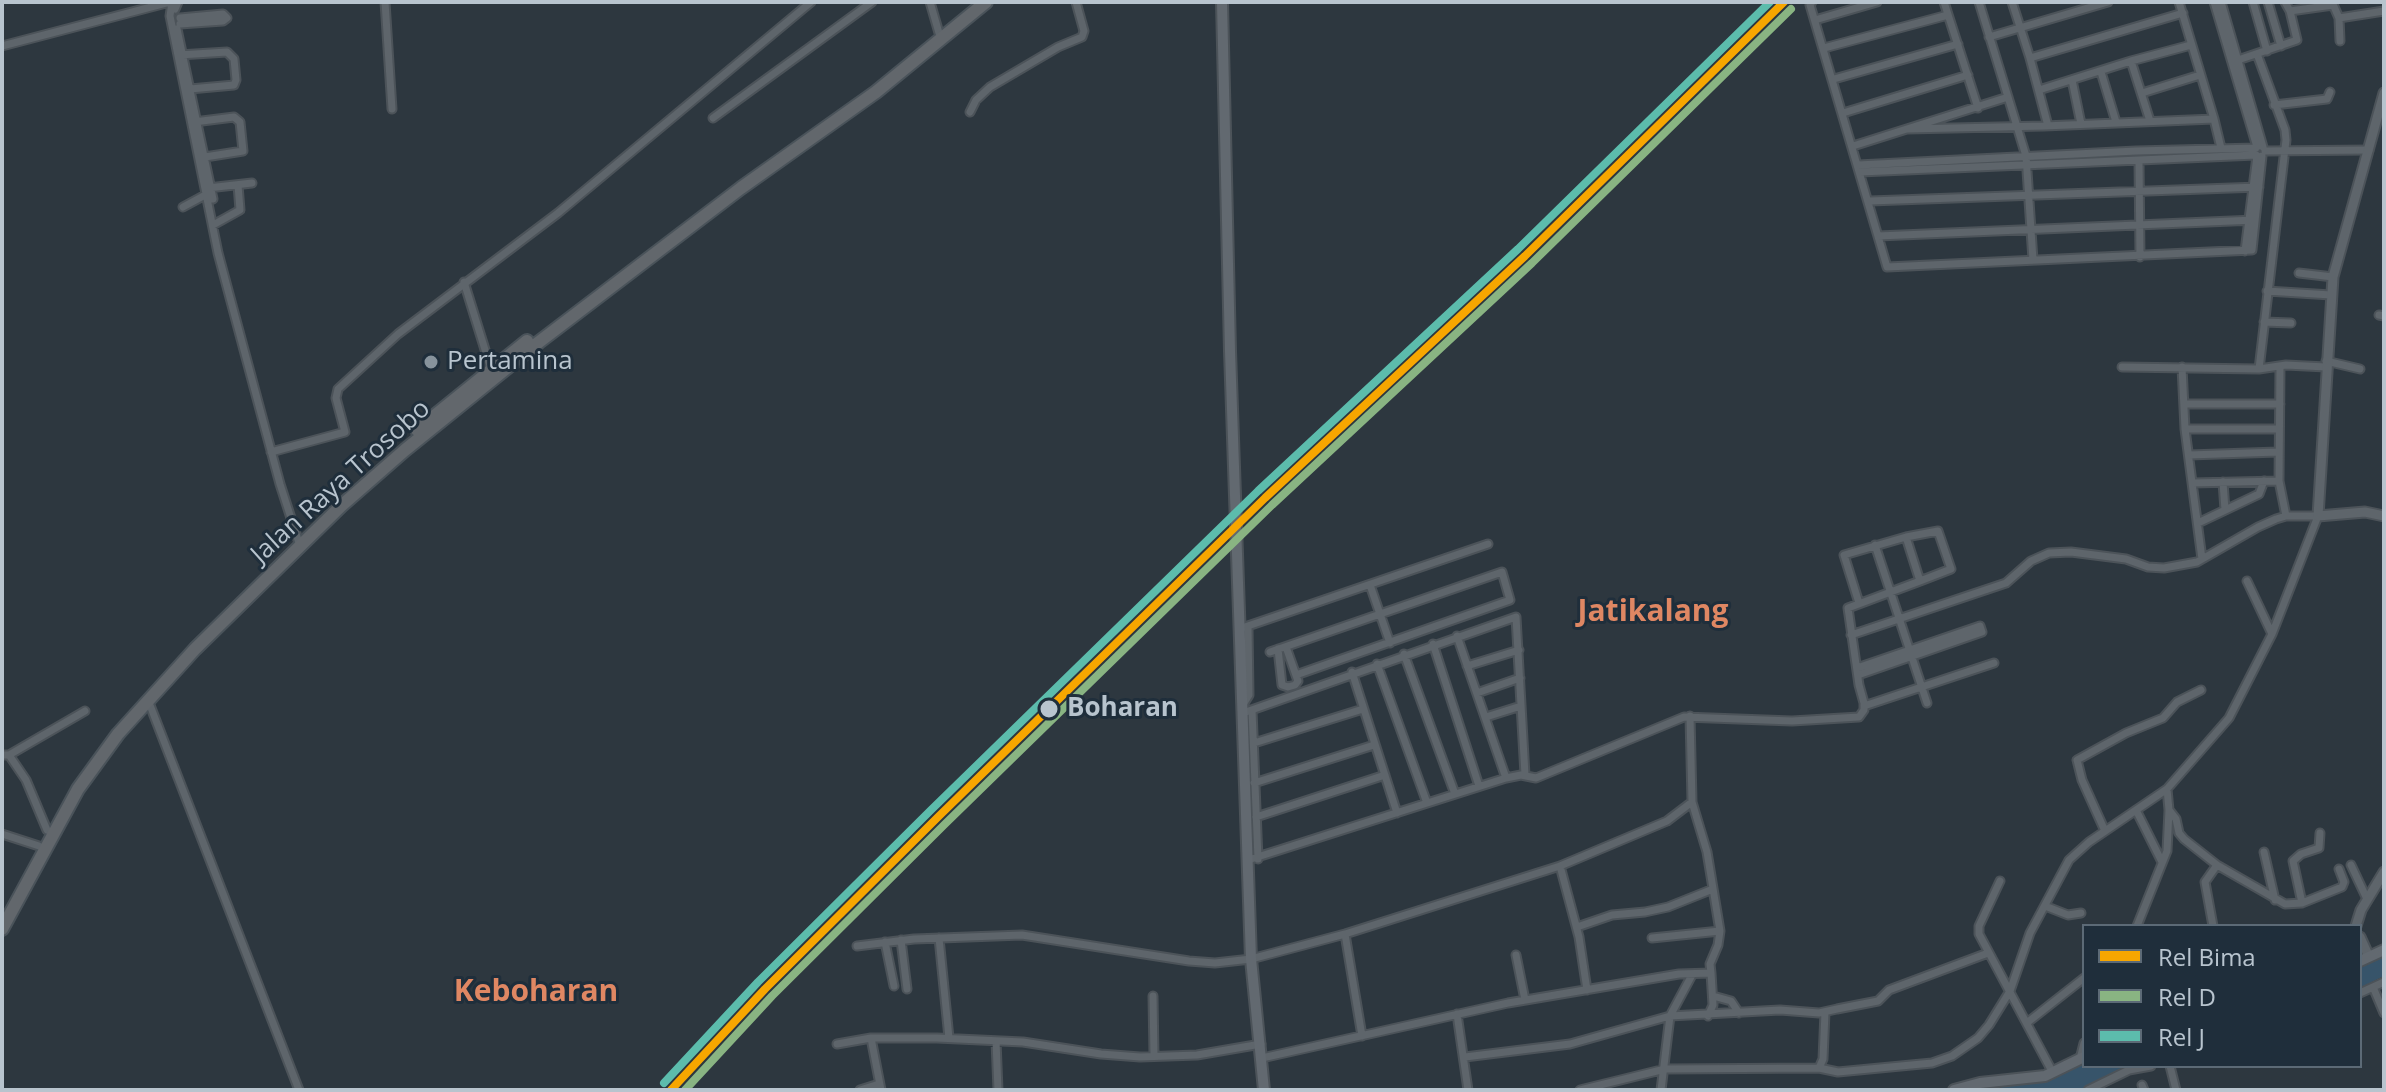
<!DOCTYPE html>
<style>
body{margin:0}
#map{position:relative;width:2386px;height:1092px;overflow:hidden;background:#2d373f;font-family:"Open Sans",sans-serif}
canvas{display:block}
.frame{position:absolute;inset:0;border:4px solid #b8c4ce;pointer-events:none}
.legend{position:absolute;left:2082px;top:924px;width:280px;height:144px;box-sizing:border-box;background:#1f2e3b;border:2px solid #5c6a76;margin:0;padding:10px 14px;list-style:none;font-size:24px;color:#b8c4ce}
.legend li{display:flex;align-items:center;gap:16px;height:40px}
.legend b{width:40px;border:2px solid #5c6a76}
</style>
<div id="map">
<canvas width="2386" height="1092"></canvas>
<div class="frame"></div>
<ul class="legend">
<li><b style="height:10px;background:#f7a600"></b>Rel Bima</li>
<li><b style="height:10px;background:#89b482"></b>Rel D</li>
<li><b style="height:10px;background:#5cbcac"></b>Rel J</li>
</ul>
</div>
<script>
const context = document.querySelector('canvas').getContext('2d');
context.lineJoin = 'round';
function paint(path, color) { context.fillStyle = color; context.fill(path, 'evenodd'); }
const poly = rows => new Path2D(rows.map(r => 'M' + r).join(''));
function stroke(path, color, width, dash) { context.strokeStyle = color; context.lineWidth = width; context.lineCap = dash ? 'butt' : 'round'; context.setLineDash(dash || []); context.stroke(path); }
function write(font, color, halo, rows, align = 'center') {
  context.font = font + ' "Open Sans",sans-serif'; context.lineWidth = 6; context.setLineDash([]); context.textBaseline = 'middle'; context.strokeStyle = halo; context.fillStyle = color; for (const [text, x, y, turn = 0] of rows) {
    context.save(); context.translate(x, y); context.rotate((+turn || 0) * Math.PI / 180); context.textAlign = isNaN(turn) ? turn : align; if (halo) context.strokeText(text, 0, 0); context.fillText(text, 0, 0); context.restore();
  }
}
const water = poly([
 [2384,953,2384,976,2360,988,2360,966],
 [2084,1063,2084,1066,2135,1066,2083,1090,1985,1090,2031,1082]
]);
const minor = poly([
 [172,2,170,16,218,253,280,484,300,546],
 [385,2,392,109],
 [930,2,939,33],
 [1812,2,1810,5,1887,267,2252,250,2262,156],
 [1944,2,1978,108],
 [1979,2,2026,156,2033,260],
 [2012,2,2030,58,2048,126],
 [2179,2,2214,119],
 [2214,2,2257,147],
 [2221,2,2263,147],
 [2253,2,2267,51],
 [2268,2,2281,46],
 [2285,2,2290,11,2333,5],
 [2332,2,2339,18,2384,11],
 [175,9,178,2],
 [2339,18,2340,41],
 [1815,20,1877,2],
 [180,24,223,21,227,18,223,14,180,18],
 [177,29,213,199],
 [1989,37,2108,2],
 [2,46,170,2],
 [1824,48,1948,15],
 [2257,54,2285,130,2286,140,2259,369],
 [179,55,227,52,234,59,236,80,234,85,190,89],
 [2030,58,2183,13],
 [2238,60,2297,40,2290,11],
 [2131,61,2191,45],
 [2101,72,2116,122],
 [1834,79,1958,44],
 [2072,80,2081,124],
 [2039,90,2131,61,2150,121],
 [2142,93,2200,75],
 [2274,105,2327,99,2330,92],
 [970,112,976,100,990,87,1058,47,1082,37,1084,31,1076,2],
 [1843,113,1968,75],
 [713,118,872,2],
 [194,122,234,117,240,122,243,151,205,157],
 [1907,129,2044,126,2214,119,2221,148],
 [1853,146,2008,97],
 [2265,151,2369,150],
 [2139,161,2140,257],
 [1858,165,2136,151,2256,148],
 [1860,172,2256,155],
 [208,188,252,183],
 [1870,201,2259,187],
 [183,207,207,194],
 [213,225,240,210,238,185],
 [1878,236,2255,220],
 [2245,251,2257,156],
 [2299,273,2333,277],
 [464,282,491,369],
 [2267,291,2331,295],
 [2379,315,2384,316],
 [2264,322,2291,323],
 [2326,361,2360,369],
 [2122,367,2259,369,2286,365,2326,367],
 [2182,367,2185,429,2202,559],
 [2280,367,2279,481,2286,516],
 [2184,404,2280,404],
 [2185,429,2278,429],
 [271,452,345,432,336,398,338,389,398,334,558,213,811,2],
 [2189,455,2278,452],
 [2223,482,2225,510],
 [2192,483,2279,481],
 [2198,523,2259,494,2264,481],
 [1875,545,1927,703],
 [2247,581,2272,634],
 [1370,585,1390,643],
 [1859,603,1844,555,1906,537,1938,531,1951,569,1920,581],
 [1239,629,1488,544],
 [1457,636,1506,778],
 [1433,644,1479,786],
 [1278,649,1282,685,1288,687,1295,685,1298,681,1286,647],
 [1270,652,1502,572,1510,600,1296,675],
 [1404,654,1455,794],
 [1377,664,1427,803],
 [1467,666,1519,650],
 [1857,668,1980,626,1982,632],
 [1352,672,1397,813],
 [1858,675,1982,632],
 [1477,693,1520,678],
 [148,700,299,1090],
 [1244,703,1249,695,1248,627],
 [1864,706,1994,663],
 [1252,710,1258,859],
 [1243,713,1516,617,1525,775],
 [1486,717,1521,706],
 [1254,743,1363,709],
 [2,755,9,755,26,780,47,830],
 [9,755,85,711],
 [1254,783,1374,745],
 [2136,810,2162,862],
 [2169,810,2176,819,2179,833,2184,839,2217,865,2285,904,2302,903,2342,887,2344,882,2339,869],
 [1256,817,1385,775],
 [2105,831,2082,780,2077,760,2126,733,2163,718,2177,702,2201,690],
 [2,834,39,846],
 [2264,852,2275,900],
 [1248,860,1506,778,1521,775,1536,778,1684,717,1792,721,1859,717,1864,710,1864,703,1859,685,1848,608,1920,581,1906,537],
 [2351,865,2367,899],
 [1560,866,1579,937,1587,990],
 [2000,881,1979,926,1979,934,2053,1073],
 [2302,903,2293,861,2301,854,2319,848,2320,833],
 [2045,906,2068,915,2081,913],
 [2137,926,2167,851,2169,810,2167,789],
 [2213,926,2205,882,2217,865],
 [1577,927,1612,915,1645,912,1668,907,1713,889],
 [1345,934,1362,1036],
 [939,938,949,1038],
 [1652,938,1720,931],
 [901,940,907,989],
 [885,942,894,986],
 [857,946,914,939,1022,935,1189,961,1215,963,1251,959,1345,934,1560,866,1667,821,1692,802],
 [1516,955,1525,1000],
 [2373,987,2384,1013],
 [2360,993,2384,982],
 [1153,996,1154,1056],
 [1713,996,1731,1001,1739,1013],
 [1457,1014,1468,1090],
 [1708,1016,1713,1005,1711,973],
 [2028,1022,2084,978],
 [871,1038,937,1038,1023,1042,1101,1054,1140,1057,1197,1055,1261,1044],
 [996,1041,998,1090],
 [837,1044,871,1038,881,1090],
 [1465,1057,1570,1044,1670,1016,1780,1010,1819,1013,1837,1009,1878,1001,1889,990,1988,953],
 [1262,1058,1508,1003,1679,974,1711,973,1710,964,1718,945,1720,931,1707,852,1692,802,1690,716],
 [2080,1059,2084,1043],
 [2170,1066,2176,1090],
 [1819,1068,1823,1059,1825,1012],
 [2142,1085,2144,1090],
 [860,1090,879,1084],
 [1580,1090,1665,1069,1819,1068,1838,1072,1932,1063,1952,1056,1978,1038,1989,1025,2010,991,2030,933,2069,860,2089,842,2167,789,2229,718,2272,634,2318,516,2286,516,2276,519,2258,527,2197,562,2164,568,2148,567,2126,559,2071,552,2049,553,2031,561,2006,583,1851,635],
 [1661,1090,1670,1016,1692,975],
 [2088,1090,2129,1070,2151,1066]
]);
const tertiary = poly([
 [2384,93,2333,277,2318,516,2365,512,2384,516],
 [2356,926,2361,910,2384,872],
 [2360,937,2369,957]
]);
const secondary = poly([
 [1222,2,1230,351,1251,959,1264,1090],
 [2360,961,2384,950],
 [1954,1090,1980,1083,2045,1076,2084,1057]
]);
const trunk = poly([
 [417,430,527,341],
 [2,929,78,789,118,734,195,649,341,506,405,450,539,342,741,188,876,92,986,2]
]);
const rail1 = poly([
 [671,1090,765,989,938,817,1265,498,1525,256,1784,2]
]);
const rail2 = poly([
 [685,1090,772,996,945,824,1272,505,1532,263,1791,9]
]);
const rail3 = poly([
 [664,1083,758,982,931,810,1258,491,1518,249,1770,2]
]);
const markers = [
 [431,362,8,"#87939c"],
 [1049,709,10,"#b8c4ce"]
];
const poiNames = [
 ["Pertamina",447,362]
];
const streetNames = [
 ["Jalan Raya Trosobo",341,482,-42]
];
const stopNames = [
 ["Boharan",1067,709]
];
const quarterNames = [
 ["Jatikalang",1653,612],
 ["Keboharan",536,992]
];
paint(water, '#37546a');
stroke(minor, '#4c5359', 11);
stroke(tertiary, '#4c5359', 13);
stroke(secondary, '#4c5359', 14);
stroke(trunk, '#4a535a', 16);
stroke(minor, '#5e656b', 7);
stroke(tertiary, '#5e656b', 9);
stroke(secondary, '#626970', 10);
stroke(trunk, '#62676c', 12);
stroke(rail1, '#f7a600', 8);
stroke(rail2, '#89b482', 8);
stroke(rail3, '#5cbcac', 8);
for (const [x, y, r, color] of markers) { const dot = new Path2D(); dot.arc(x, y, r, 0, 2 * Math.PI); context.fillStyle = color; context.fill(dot); stroke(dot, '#1f2e3b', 3); }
write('26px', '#b8c4ce', '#1f2e3b', poiNames, 'left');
write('26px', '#b8c4ce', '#1f2e3b', streetNames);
write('bold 26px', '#b8c4ce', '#1f2e3b', stopNames, 'left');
write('bold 30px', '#df8763', '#1f2e3b', quarterNames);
</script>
